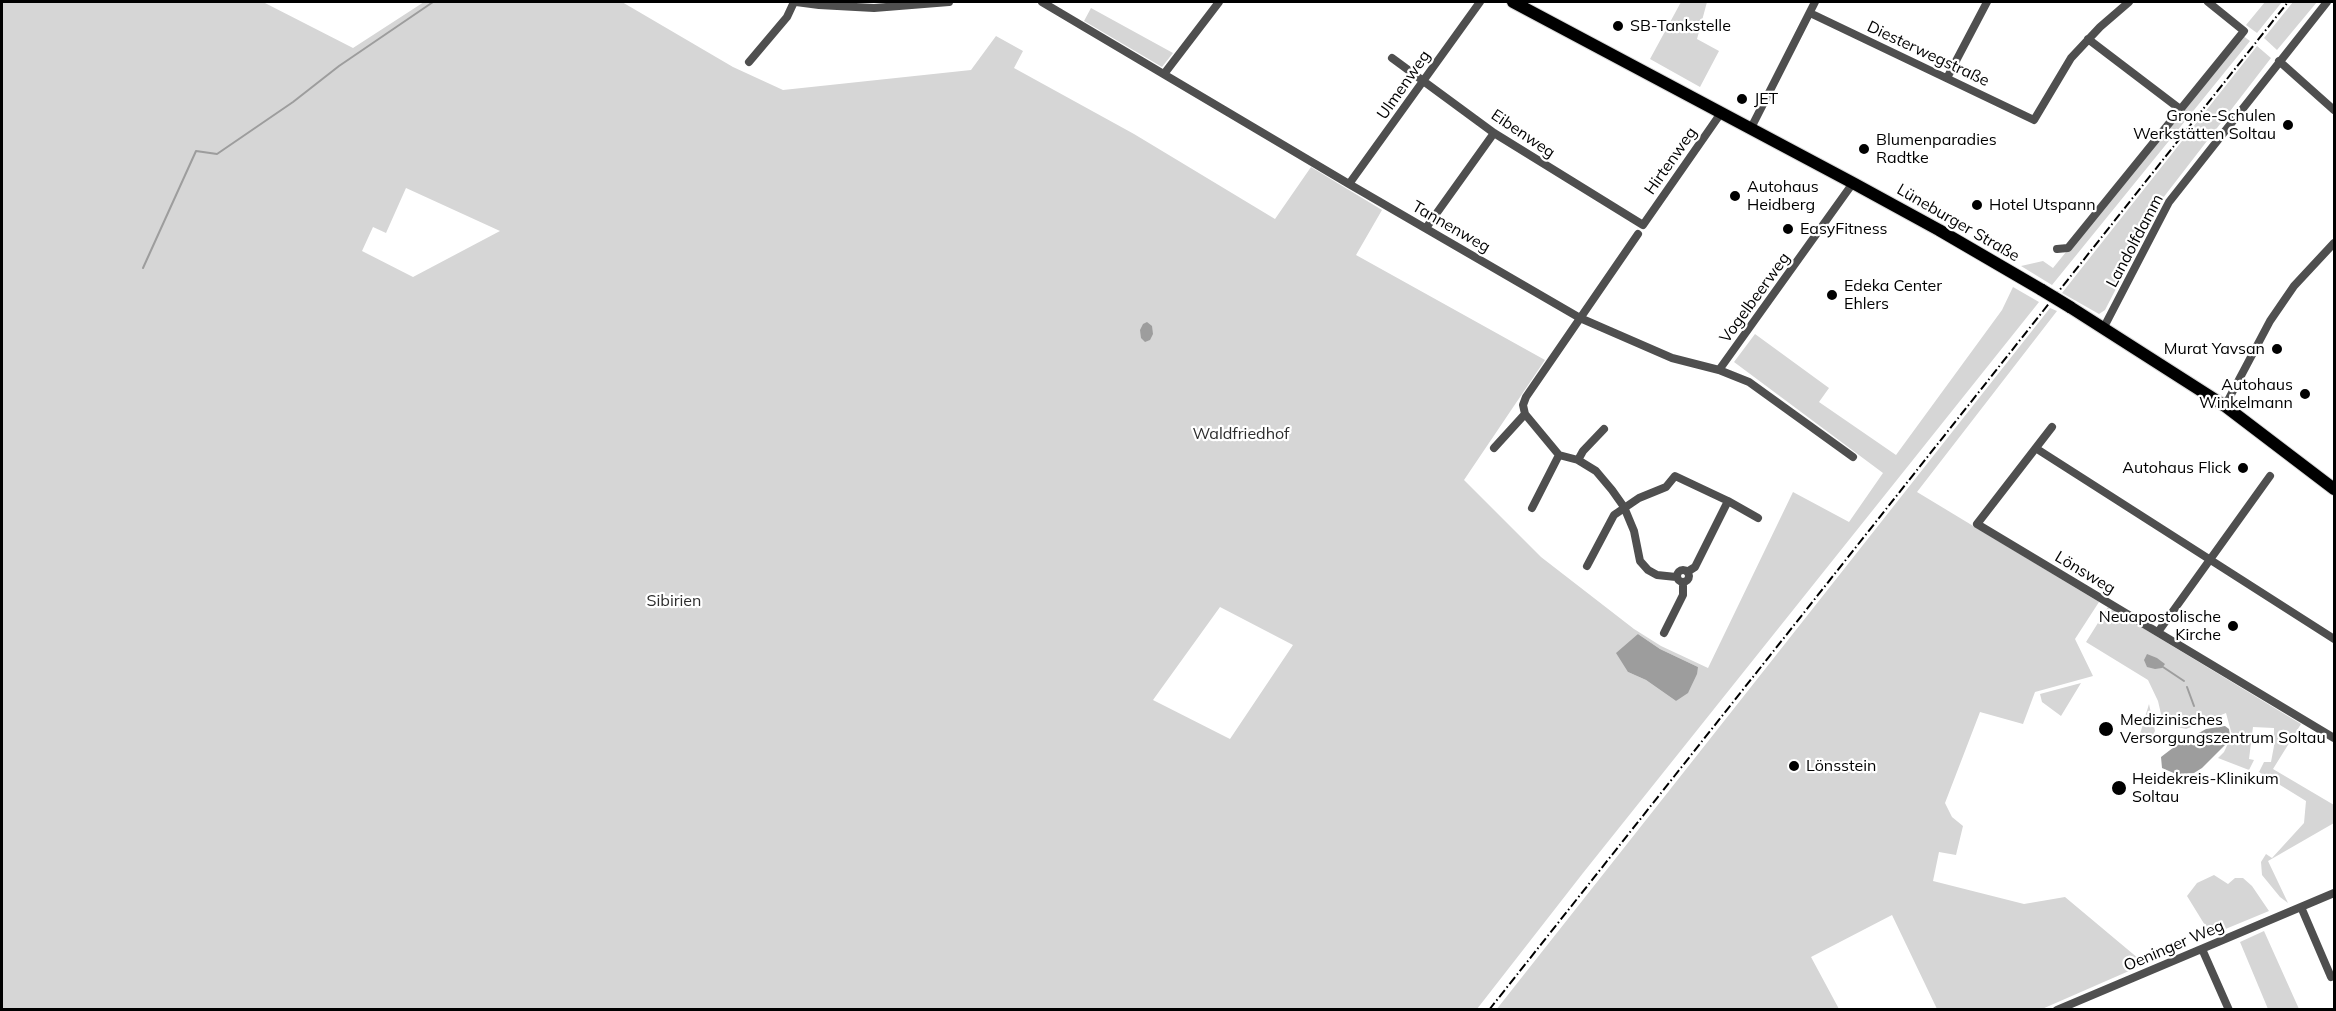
<!DOCTYPE html>
<meta charset="utf-8">
<style>
body{margin:0}
#map{position:relative;width:2336px;height:1011px;overflow:hidden;background:#fff;font-family:Mulish,sans-serif}
canvas{display:block}
.frame{position:absolute;inset:0;border:3px solid #000;pointer-events:none}
</style>
<div id="map">
<canvas width="2336" height="1011"></canvas>
<div class="frame"></div>
</div>
<script>
const context = document.querySelector('canvas').getContext('2d');
context.lineJoin = 'round';
function paint(path, color) { context.fillStyle = color; context.fill(path, 'evenodd'); }
const poly = rows => new Path2D(rows.map(r => 'M' + r).join(''));
function stroke(path, color, width, dash) { context.strokeStyle = color; context.lineWidth = width; context.lineCap = dash ? 'butt' : 'round'; context.setLineDash(dash || []); context.stroke(path); }
function write(font, color, halo, rows, align = 'center') {
  context.font = font + ' Mulish,sans-serif'; context.lineWidth = 4.5; context.setLineDash([]); context.textBaseline = 'middle'; context.strokeStyle = halo; context.fillStyle = color; for (const [text, x, y, turn = 0] of rows) {
    context.save(); context.translate(x, y); context.rotate((+turn || 0) * Math.PI / 180); context.textAlign = isNaN(turn) ? turn : align; if (halo) context.strokeText(text, 0, 0); context.fillText(text, 0, 0); context.restore();
  }
}
const green = poly([
 [2,2,263,2,353,48,424,2,622,2,733,67,783,90,971,70,996,36,1023,51,1014,68,1134,134,1275,219,1311,167,1382,210,1356,255,1545,360,1464,480,1541,557,1634,629,1661,646,1708,668,1793,492,1849,522,1883,473,1734,362,1755,334,1829,388,1819,402,1896,455,2002,310,2013,287,2039,302,1583,873,1477,1009,2,1009],
 [406,188,500,231,413,277,362,251,373,227,386,233],
 [1220,607,1293,645,1230,739,1153,700],
 [1638,634,1660,649,1698,667,1676,701,1646,680,1628,672],
 [1681,2,1707,2,1697,39,1719,51,1700,87,1650,59],
 [2265,2,2282,2,2257,33,2246,25],
 [2293,2,2317,2,2277,50,2264,38],
 [1091,8,1173,53,1162,67,1084,21],
 [2242,35,2250,41,2052,285,2021,266,2043,261,2053,268],
 [2257,46,2271,58,2163,198,2105,310,2099,314,2062,293],
 [2050,308,2057,311,1917,492,2099,602,2075,639,2093,676,2035,692,2023,724,1980,712,1945,803,1952,817,1963,826,1956,855,1939,852,1933,881,2024,904,2065,897,2145,964,2042,1009,1937,1009,1892,915,1811,957,1839,1009,1496,1010],
 [2108,607,2301,724,2273,769,2334,805,2334,823,2268,861,2288,903,2280,897,2262,875,2261,862,2266,854,2272,858,2304,823,2306,801,2259,772,2264,762,2271,762,2274,746,2274,728,2253,727,2249,759,2254,760,2249,770,2218,758,2224,752,2232,735,2226,713,2186,729,2168,725,2164,727,2158,701,2148,680,2086,642],
 [2081,683,2061,716,2042,702,2040,694],
 [2149,704,2155,731,2149,742,2140,734],
 [2214,875,2228,884,2235,878,2243,878,2252,886,2269,911,2211,935,2187,896,2197,883],
 [2264,931,2299,1009,2268,1009,2240,942]
]);
const water = poly([
 [1147,322,1152,326,1153,334,1150,340,1145,342,1141,338,1140,330,1143,324],
 [1638,634,1660,649,1698,667,1697,674,1688,693,1676,701,1646,680,1628,672,1616,653],
 [2147,654,2157,658,2165,664,2162,668,2155,669,2147,667,2144,660],
 [2225,726,2229,729,2230,736,2227,743,2202,768,2194,773,2176,774,2162,768,2161,757,2174,747,2206,729]
]);
const stream = poly([
 [143,268,196,151,217,154,293,102,339,66,433,2],
 [2163,667,2184,681],
 [2187,687,2194,706]
]);
const minor = poly([
 [796,2,819,5,874,8,949,2],
 [1042,2,1349,184,1580,318,1672,358,1719,370,1749,382,1853,457],
 [1810,13,2034,120,2071,58,2100,27,2129,2],
 [2088,39,2180,109],
 [1392,58,1494,133,1643,225,1721,113],
 [2279,61,2334,110],
 [749,62,787,17,794,2],
 [1164,74,1219,2],
 [1947,78,1987,2],
 [1751,128,1815,2],
 [1349,184,1480,2],
 [1426,228,1494,133],
 [1638,234,1526,397,1523,405,1525,414,1559,455,1578,460,1596,471,1612,490,1624,507,1634,531,1640,561,1648,570,1657,575,1676,577],
 [2057,249,2068,248,2244,31,2208,2],
 [2104,327,2169,202,2327,2],
 [1719,370,1853,183],
 [2225,406,2270,321,2294,286,2334,243],
 [2052,427,1977,524,2334,738],
 [1494,448,1525,414],
 [2037,449,2334,639],
 [1578,460,1583,451,1604,429],
 [1728,501,1758,518],
 [1532,508,1559,455],
 [1587,566,1614,515,1639,498,1666,487,1675,476,1728,501,1695,567,1687,572],
 '1677 576a6 6 0 1 1 12 0a6 6 0 1 1-12 0Z',
 [2158,632,2270,476],
 [1664,633,1683,595,1683,583],
 [2301,907,2331,977],
 [2202,949,2229,1010],
 [2057,1010,2334,893]
]);
const primary = poly([
 [1513,2,1853,183,1939,230,2042,290],
 [2070,307,2225,406,2334,489]
]);
const rail = poly([
 [1489,1010,2288,2]
]);
const primaryBridge = poly([
 [2042,290,2070,307]
]);
const markers = [
 [1618,26,6,"#000"],
 [1742,99,6,"#000"],
 [2288,125,6,"#000"],
 [1864,149,6,"#000"],
 [1735,196,6,"#000"],
 [1977,205,6,"#000"],
 [1788,229,6,"#000"],
 [1832,295,6,"#000"],
 [2277,349,6,"#000"],
 [2305,394,6,"#000"],
 [2243,468,6,"#000"],
 [2233,626,6,"#000"],
 [2106,729,8,"#000"],
 [1794,766,6,"#000"],
 [2119,788,8,"#000"]
];
const poiNames = [
 ["SB-Tankstelle",1630,26],
 ["JET",1754,99],
 ["Grone-Schulen",2276,116,"right"],
 ["Werkstätten Soltau",2276,134,"right"],
 ["Blumenparadies",1876,140],
 ["Radtke",1876,158],
 ["Autohaus",1747,187],
 ["Heidberg",1747,205],
 ["Hotel Utspann",1989,205],
 ["EasyFitness",1800,229],
 ["Edeka Center",1844,286],
 ["Ehlers",1844,304],
 ["Murat Yavsan",2265,349,"right"],
 ["Autohaus",2293,385,"right"],
 ["Winkelmann",2293,403,"right"],
 ["Autohaus Flick",2231,468,"right"],
 ["Neuapostolische",2221,617,"right"],
 ["Kirche",2221,635,"right"],
 ["Medizinisches",2120,720],
 ["Versorgungszentrum Soltau",2120,738],
 ["Lönsstein",1806,766],
 ["Heidekreis-Klinikum",2132,779],
 ["Soltau",2132,797]
];
const streetNames = [
 ["Diesterwegstraße",1928,54,25],
 ["Ulmenweg",1404,85,-55],
 ["Eibenweg",1523,134,34],
 ["Hirtenweg",1671,161,-55],
 ["Lüneburger Straße",1958,223,30],
 ["Tannenweg",1451,227,30],
 ["Landolfdamm",2135,241,-62],
 ["Vogelbeerweg",1755,298,-54],
 ["Lönsweg",2085,573,31],
 ["Oeninger Weg",2174,946,-23]
];
const parkNames = [
 ["Waldfriedhof",1241,434],
 ["Sibirien",674,601]
];
paint(green, '#d6d6d6');
paint(water, '#9d9d9d');
stroke(stream, '#9d9d9d', 2);
stroke(primary, '#dbdbdb', 14);
stroke(minor, '#4f4f4f', 8);
stroke(primary, '#000', 12);
stroke(rail, '#000', 2, [9, 3, 1.5, 3]);
stroke(primaryBridge, '#dbdbdb', 14, []);
stroke(primaryBridge, '#000', 12);
for (const [x, y, r, color] of markers) { const dot = new Path2D(); dot.arc(x, y, r, 0, 2 * Math.PI); context.fillStyle = color; context.fill(dot); stroke(dot, '#fff', 2); }
write('16px', '#000', '#fff', poiNames, 'left');
write('16px', '#000', '#fff', streetNames);
write('16px', '#2d2d2d', '#fff', parkNames);
</script>
